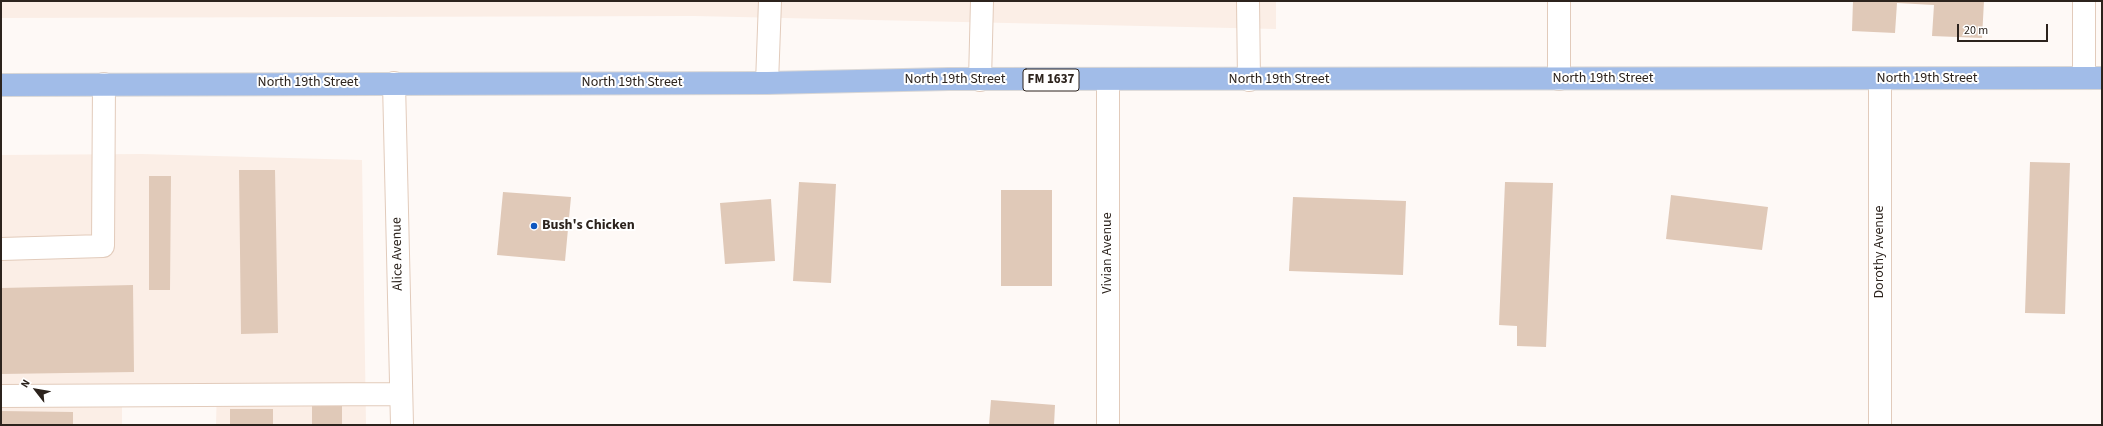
<!DOCTYPE html>
<style>
body{margin:0}
#map{position:relative;width:2103px;height:426px;overflow:hidden;background:#fef9f6;font-family:"Source Sans 3",sans-serif}
canvas{display:block}
.frame{position:absolute;inset:0;border:2px solid #2c231d;pointer-events:none}
.north{position:absolute;left:16px;top:370px;width:40px;height:40px;-webkit-text-stroke:3px #fff;paint-order:stroke;rotate:301deg;font-size:11px;font-weight:700;line-height:16px;text-align:center;color:#2c231d}
.north::after{content:'';display:block;margin:auto;width:14px;height:18px;background:#2c231d;clip-path:polygon(50% 0,100% 100%,50% 72%,0 100%)}
.scale{position:absolute;left:1957px;top:24px;width:91px;height:18px;box-sizing:border-box;border:2px solid #2c231d;border-top:0;padding-left:5px;font-size:12px;line-height:14px;white-space:nowrap;color:#2c231d;-webkit-text-stroke:3px #fff;paint-order:stroke}
</style>
<div id="map">
<canvas width="2103" height="426"></canvas>
<div class="frame"></div>
<div class="north">N</div>
<div class="scale">20 m</div>
</div>
<script>
const context = document.querySelector('canvas').getContext('2d');
context.lineJoin = 'round';
function paint(path, color) { context.fillStyle = color; context.fill(path, 'evenodd'); }
const poly = rows => new Path2D(rows.map(r => 'M' + r).join(''));
function stroke(path, color, width, dash) { context.strokeStyle = color; context.lineWidth = width; context.lineCap = dash ? 'butt' : 'round'; context.setLineDash(dash || []); context.stroke(path); }
function write(font, color, halo, rows, align = 'center') {
  context.font = font + ' "Source Sans 3",sans-serif'; context.lineWidth = 4; context.setLineDash([]); context.textBaseline = 'middle'; context.strokeStyle = halo; context.fillStyle = color; for (const [text, x, y, turn = 0] of rows) {
    context.save(); context.translate(x, y); context.rotate((+turn || 0) * Math.PI / 180); context.textAlign = isNaN(turn) ? turn : align; if (halo) context.strokeText(text, 0, 0); context.fillText(text, 0, 0); context.restore();
  }
}
const built = poly([
 [1,1,1276,1,1276,29,694,16,1,18],
 [142,154,362,160,366,425,216,425,217,385,122,386,122,425,1,425,1,155]
]);
const building = poly([
 [1853,1,1984,1,1982,38,1932,36,1934,5,1897,3,1895,33,1852,31],
 [2030,162,2070,163,2065,314,2025,313],
 [239,170,275,170,278,333,241,334],
 [149,176,171,176,170,290,149,290],
 [799,182,836,184,831,283,793,281],
 [1505,182,1553,183,1546,347,1517,346,1517,326,1499,325],
 [1001,190,1052,190,1052,286,1001,286],
 [503,192,571,197,565,261,497,255],
 [1671,195,1768,207,1762,250,1666,239],
 [1293,197,1406,201,1403,275,1289,271],
 [771,199,775,261,725,264,720,203],
 [133,285,134,372,1,374,1,288],
 [991,400,1055,405,1054,425,989,425],
 [312,406,342,406,342,425,312,425],
 [230,409,273,409,273,425,230,425],
 [1,411,73,412,73,425,1,425]
]);
const minor = poly([
 [1248,1,1249,80],
 [2084,78,2084,1],
 [1559,79,1559,1],
 [980,80,982,1],
 [1108,80,1108,425],
 [394,83,402,425],
 [767,83,770,1],
 [1,249,103,246,104,84],
 [1,396,401,394],
 [1880,425,1880,79]
]);
const major = poly([
 [1,85,767,83,949,79,2102,78]
]);
const markers = [
 [534,226,4,"#0d56c0"]
];
const shields = [
 [1051,80,56]
];
const shieldNames = [
 ["FM 1637",1051,80]
];
const streetNames = [
 ["North 19th Street",1603,79],
 ["North 19th Street",1927,79],
 ["North 19th Street",955,80],
 ["North 19th Street",1279,80],
 ["North 19th Street",308,83],
 ["North 19th Street",632,83],
 ["Dorothy Avenue",1880,252,-90],
 ["Vivian Avenue",1108,253,-90],
 ["Alice Avenue",398,254,-91]
];
const poiNames = [
 ["Bush's Chicken",542,226]
];
paint(built, '#fbeee6');
paint(building, '#e0c9b8');
stroke(minor, '#e2cbbb', 24);
stroke(major, '#d9d7d6', 24);
stroke(minor, '#fff', 22);
stroke(major, '#a1bce8', 22);
for (const [x, y, r, color] of markers) { const dot = new Path2D(); dot.arc(x, y, r, 0, 2 * Math.PI); context.fillStyle = color; context.fill(dot); stroke(dot, '#fff', 1.5); }
for (const [x, y, w] of shields) { const box = new Path2D(); box.roundRect(x - w / 2, y - 11, w, 22, 3); context.fillStyle = '#fff'; context.fill(box); stroke(box, '#2c231d', 1); }
write('bold 13px', '#2c231d', null, shieldNames);
write('14px', '#2c231d', '#fff', streetNames);
write('bold 14px', '#2c231d', '#fff', poiNames, 'left');
</script>
